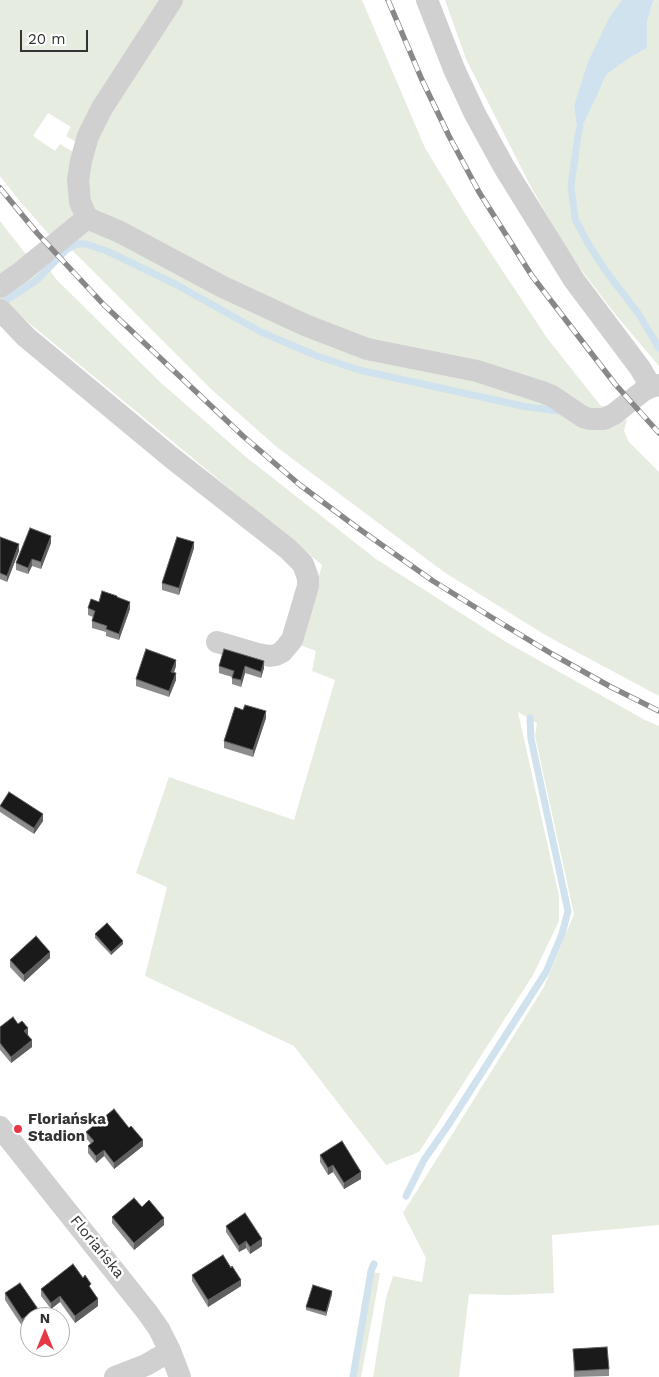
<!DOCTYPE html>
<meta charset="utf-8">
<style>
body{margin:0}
#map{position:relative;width:659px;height:1377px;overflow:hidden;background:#fff;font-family:"Work Sans",sans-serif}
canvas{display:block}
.north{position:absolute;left:20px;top:1307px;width:50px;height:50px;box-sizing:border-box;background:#fff;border:1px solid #adadad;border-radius:50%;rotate:0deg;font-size:14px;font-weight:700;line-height:20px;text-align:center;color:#333}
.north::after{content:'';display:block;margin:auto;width:18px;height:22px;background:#e63946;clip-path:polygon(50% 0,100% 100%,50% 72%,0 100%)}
.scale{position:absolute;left:20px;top:30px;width:68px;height:22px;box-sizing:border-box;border:2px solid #333;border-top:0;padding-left:6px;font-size:15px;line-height:18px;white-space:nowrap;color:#333;-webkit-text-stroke:4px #fff;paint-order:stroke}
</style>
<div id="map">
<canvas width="659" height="1377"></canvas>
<div class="north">N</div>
<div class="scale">20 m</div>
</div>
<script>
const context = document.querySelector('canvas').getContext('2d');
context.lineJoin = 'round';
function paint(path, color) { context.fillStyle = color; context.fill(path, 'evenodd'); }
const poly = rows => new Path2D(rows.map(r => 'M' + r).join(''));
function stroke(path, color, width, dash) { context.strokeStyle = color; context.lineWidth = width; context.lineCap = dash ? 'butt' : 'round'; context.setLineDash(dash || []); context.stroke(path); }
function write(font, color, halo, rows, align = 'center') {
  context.font = font + ' "Work Sans",sans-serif'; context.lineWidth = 5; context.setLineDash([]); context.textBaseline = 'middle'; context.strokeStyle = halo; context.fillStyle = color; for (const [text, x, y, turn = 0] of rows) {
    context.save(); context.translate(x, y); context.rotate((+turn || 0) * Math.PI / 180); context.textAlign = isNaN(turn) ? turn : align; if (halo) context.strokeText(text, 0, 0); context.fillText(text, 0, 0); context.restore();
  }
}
const green = poly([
 [0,0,166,0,81,145,66,136,71,127,48,113,33,136,55,151,60,144,78,155,76,216,53,239,19,200,0,176],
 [183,0,362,0,425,148,469,220,547,338,601,406,608,407,602,414,339,332,94,215,86,190,91,148,107,113],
 [445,0,622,0,611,14,574,106,578,134,596,98,606,75,628,59,647,48,647,22,653,1,659,0,659,366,615,314,569,254,531,187,466,59],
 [0,221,25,253,32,254,0,280],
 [88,229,454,374,613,424,627,419,624,431,629,442,659,472,659,696,547,636,444,572,278,448,211,389,70,248,65,246],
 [47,260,47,266,56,279,160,382,246,457,376,559,506,642,645,720,659,726,659,1225,552,1235,554,1293,510,1295,469,1294,459,1377,373,1377,386,1298,393,1276,422,1282,426,1258,403,1213,544,987,574,914,535,736,537,723,518,712,559,896,559,921,533,975,419,1152,386,1165,294,1046,145,976,167,887,136,873,169,777,294,820,335,680,312,671,316,651,300,645,322,565,0,299,0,294],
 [369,1272,380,1273,373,1313,361,1377,352,1377]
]);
const water = poly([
 [622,0,656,0,653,1,647,22,647,48,628,59,606,75,596,98,578,135,574,106,588,62,611,14]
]);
const stream = poly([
 [580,127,578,135,571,186,575,219,589,245,605,270,638,313,659,348],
 [2,303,37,280,66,250,77,244,86,244,107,251,177,285,261,332,317,356,359,370,527,407,559,411],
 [406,1196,424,1160,449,1124,546,972,562,934,568,911,531,739,530,718],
 [353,1377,371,1271,374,1264]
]);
const minor = poly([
 [427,0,454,69,475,114,504,167,574,280,640,368,650,385],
 [87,218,120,232,223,287,305,325,367,349,477,371,542,392,552,396,583,417,590,419,604,419,614,414,643,391,651,387,659,385],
 [0,287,20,273,87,218,80,202,78,180,81,161,88,136,102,108,172,0],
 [0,310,26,337,172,458,288,549,303,564,308,578,308,586,292,640,282,652,276,655,270,656,258,654,217,642],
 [0,1127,147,1312,159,1329,170,1351,180,1377],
 [115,1377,146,1365,170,1351]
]);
const rail = poly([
 [388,0,422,80,449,136,479,192,532,276,615,384,659,433],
 [0,188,37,233,104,305,243,436,300,485,355,526,433,581,491,617,552,654,611,687,659,711]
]);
const wall = poly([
 [0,537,19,551,7,582,0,579],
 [51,543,41,569,32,566,28,574,16,570,16,563],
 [194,548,179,595,162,590,162,583],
 [117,598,130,609,119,640,106,636,106,632,92,628,92,621,93,617,88,615,88,608,99,602],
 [224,649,264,668,261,678,245,673,241,687,232,684,232,677,219,673,219,666],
 [176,666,174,673,176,680,169,697,136,686,136,679],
 [266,718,253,757,224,748,224,741],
 [0,806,43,821,34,834,0,812],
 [95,934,123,944,111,955,95,938],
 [50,958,24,982,10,967,10,960],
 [0,1027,28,1035,32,1047,11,1063,0,1050],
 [86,1132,143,1146,114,1169,104,1156,96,1163,88,1153,88,1146,91,1144,86,1138],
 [320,1155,361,1179,344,1189,333,1172,328,1175,320,1162],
 [142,1207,164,1225,134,1250,112,1223,112,1217],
 [226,1226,262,1246,250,1254,246,1248,239,1252,226,1232],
 [231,1268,241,1286,208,1307,192,1281,192,1275],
 [41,1289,91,1290,98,1306,75,1323,60,1302,51,1309,41,1296],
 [5,1293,38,1316,36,1317,30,1317,22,1326,5,1300],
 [332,1294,326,1316,306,1310,306,1307],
 [573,1349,609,1369,609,1376,574,1377]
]);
const shadedWall = poly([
 [51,536,51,543,41,569,41,562],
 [194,542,194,548,179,595,179,588],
 [19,544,19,551,7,582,7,576],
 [32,559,32,566,28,574,28,568],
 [130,602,130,609,119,640,119,634],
 [176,660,176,666,171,679,171,672],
 [264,661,264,668,261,678,261,672],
 [245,666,245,673,241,687,241,680],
 [176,673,176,680,169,697,169,691],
 [266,711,266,718,253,757,253,750],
 [43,814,43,821,34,834,34,828],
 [123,941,123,944,111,955,111,952],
 [50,952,50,958,24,982,24,975],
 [28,1028,28,1035,24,1038,24,1031],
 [32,1040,32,1047,11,1063,11,1057],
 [143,1140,143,1146,114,1169,114,1163],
 [104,1150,104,1156,96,1163,96,1156],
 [333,1165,333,1172,328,1175,328,1168],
 [361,1172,361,1179,344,1189,344,1183],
 [164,1218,164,1225,134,1250,134,1243],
 [262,1239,262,1246,250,1254,250,1247],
 [246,1241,246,1248,239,1252,239,1246],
 [241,1280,241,1286,208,1307,208,1300],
 [332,1291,332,1294,326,1316,326,1312],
 [60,1296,60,1302,51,1309,51,1303],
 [98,1299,98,1306,75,1323,75,1316],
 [38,1309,38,1316,36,1317,30,1317,30,1321,22,1326,22,1319]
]);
const building = poly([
 [30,528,51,536,41,562,32,559,28,568,16,563,30,528],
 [0,537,19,544,7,576,0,573,0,537],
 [177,537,194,542,179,588,162,583,177,537],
 [102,591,117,596,117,597,130,602,119,634,106,629,107,626,92,621,95,611,88,608,91,599,99,602,102,591],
 [146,649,176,660,171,672,176,673,169,691,136,679,146,649],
 [224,649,264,661,261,672,245,666,241,680,232,678,234,671,219,666,224,649],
 [245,705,266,711,253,750,224,741,235,707,243,710,245,705],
 [9,792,43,814,34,828,0,806,9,792],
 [107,923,123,941,111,952,95,934,107,923],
 [36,936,50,952,24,975,10,960,36,936],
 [13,1017,18,1024,22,1021,28,1028,24,1031,32,1040,11,1057,0,1043,0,1027,13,1017],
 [114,1109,129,1128,131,1126,143,1140,114,1163,104,1150,96,1156,88,1146,94,1141,86,1132,114,1109],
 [342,1141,361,1172,344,1183,333,1165,328,1168,320,1155,342,1141],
 [134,1198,142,1207,149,1200,164,1218,134,1243,112,1217,134,1198],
 [245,1213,262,1239,250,1247,246,1241,239,1246,226,1226,245,1213],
 [223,1255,231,1268,232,1266,241,1280,208,1300,192,1275,223,1255],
 [73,1264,83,1278,85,1275,91,1284,89,1286,98,1299,75,1316,60,1296,51,1303,41,1289,73,1264],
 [20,1283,38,1309,22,1319,5,1293,20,1283],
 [313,1285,332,1291,326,1312,306,1307,313,1285],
 [607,1347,609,1369,575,1371,573,1349,607,1347]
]);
const markers = [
 [18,1129,5,"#e63946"]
];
const poiNames = [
 ["Floriańska",28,1120],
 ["Stadion",28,1137]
];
const streetNames = [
 ["Floriańska",97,1247,51]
];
paint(green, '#e6ecdf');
paint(water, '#cfe2ee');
stroke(stream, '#cfe2ee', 7);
stroke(minor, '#d0d0d0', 22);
stroke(rail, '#888', 5.5);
stroke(rail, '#fff', 4, [11]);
paint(wall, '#8c8c8c');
paint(shadedWall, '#5f5f5f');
paint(building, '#1a1a1a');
stroke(building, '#5f5f5f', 1);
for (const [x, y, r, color] of markers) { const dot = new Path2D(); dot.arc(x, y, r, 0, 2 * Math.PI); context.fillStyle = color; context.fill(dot); stroke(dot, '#fff', 2); }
write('bold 15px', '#333', '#fff', poiNames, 'left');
write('15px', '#333', '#fff', streetNames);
</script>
